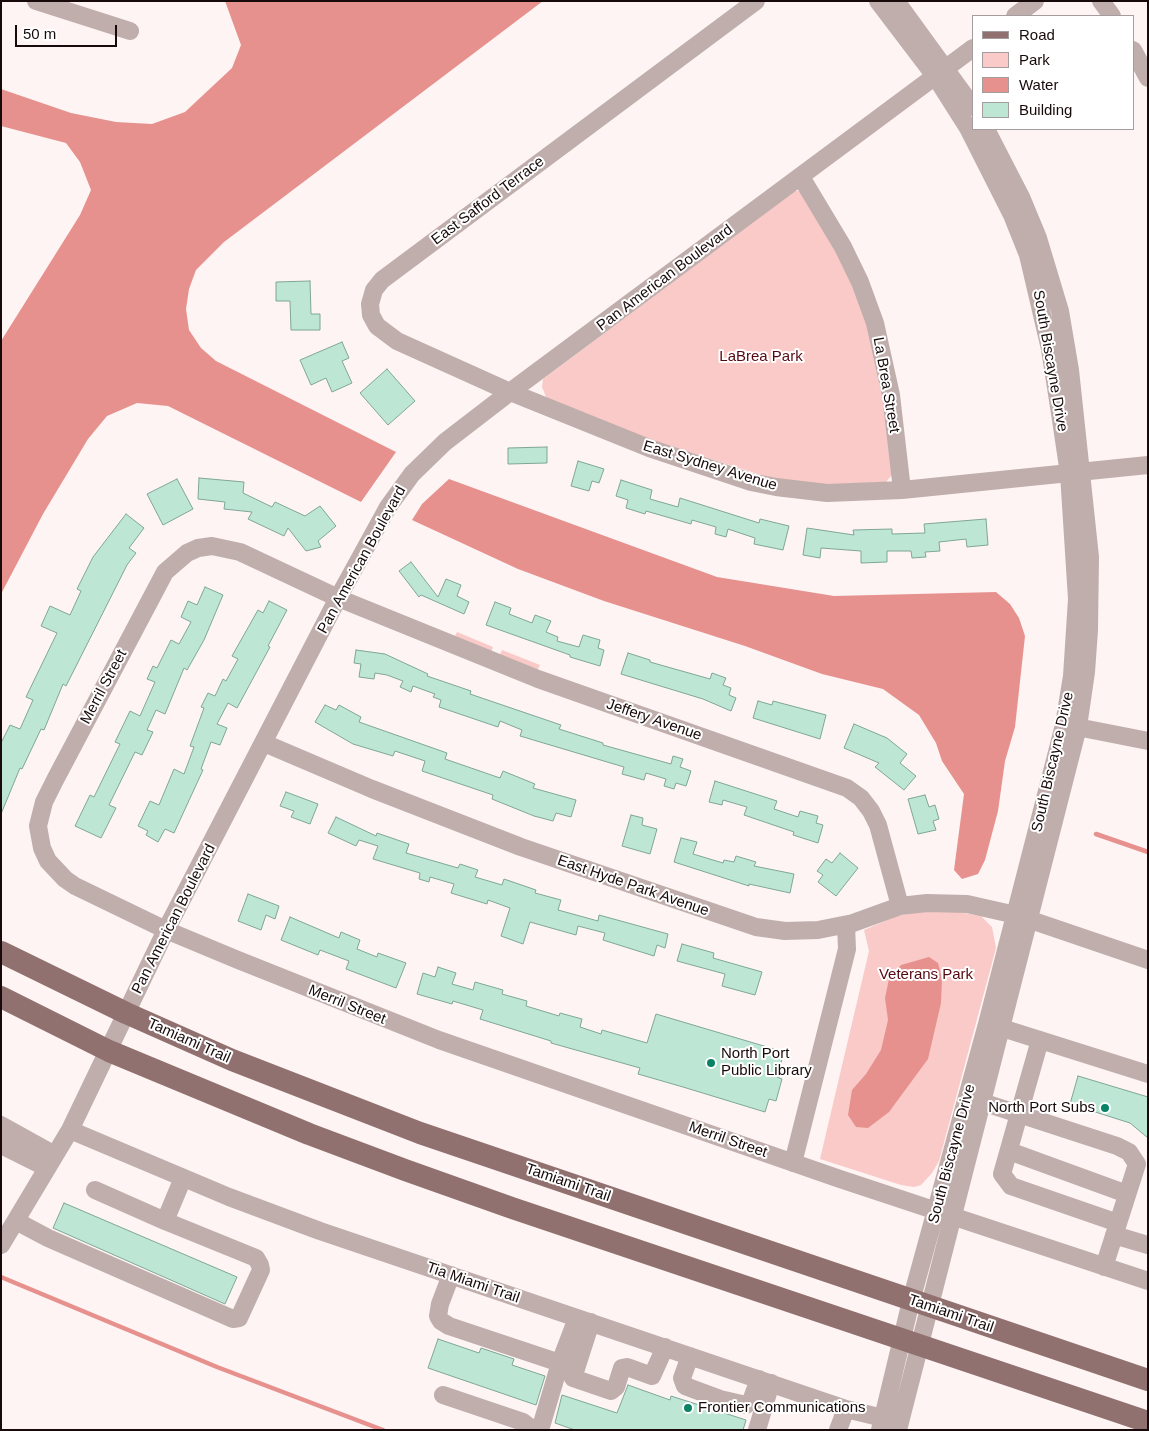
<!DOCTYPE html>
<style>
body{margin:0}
#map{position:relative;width:1149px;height:1431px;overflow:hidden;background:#fdf4f3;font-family:Arial,sans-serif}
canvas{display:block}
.frame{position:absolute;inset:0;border:2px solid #180a0a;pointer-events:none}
.legend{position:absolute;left:972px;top:15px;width:162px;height:115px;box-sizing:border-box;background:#fff;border:1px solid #a39d9d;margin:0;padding:6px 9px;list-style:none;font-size:15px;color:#180a0a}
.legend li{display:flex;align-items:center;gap:10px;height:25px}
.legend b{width:25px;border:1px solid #a39d9d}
.scale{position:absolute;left:15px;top:25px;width:102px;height:22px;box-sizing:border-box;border:2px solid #180a0a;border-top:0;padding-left:6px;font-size:15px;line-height:18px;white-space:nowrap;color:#180a0a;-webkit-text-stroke:4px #fff;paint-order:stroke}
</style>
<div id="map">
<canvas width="1149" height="1431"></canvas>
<div class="frame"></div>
<ul class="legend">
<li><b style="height:6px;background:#91716f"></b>Road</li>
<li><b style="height:14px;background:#f9cac7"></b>Park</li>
<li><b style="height:14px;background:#e7918e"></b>Water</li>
<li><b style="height:14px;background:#bde6d5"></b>Building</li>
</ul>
<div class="scale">50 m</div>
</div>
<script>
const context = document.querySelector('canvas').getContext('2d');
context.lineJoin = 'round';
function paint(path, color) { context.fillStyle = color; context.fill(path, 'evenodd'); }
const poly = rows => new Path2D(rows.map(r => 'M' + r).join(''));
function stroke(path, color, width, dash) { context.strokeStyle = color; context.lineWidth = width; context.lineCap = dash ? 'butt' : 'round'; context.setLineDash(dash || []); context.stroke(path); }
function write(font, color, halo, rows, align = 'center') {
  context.font = font + ' Arial,sans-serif'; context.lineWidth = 4; context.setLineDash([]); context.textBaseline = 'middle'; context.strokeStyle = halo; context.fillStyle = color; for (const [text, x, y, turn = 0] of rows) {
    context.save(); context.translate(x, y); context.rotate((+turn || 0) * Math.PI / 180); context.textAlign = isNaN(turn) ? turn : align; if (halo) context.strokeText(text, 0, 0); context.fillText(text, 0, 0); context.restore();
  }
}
const green = poly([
 [795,191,800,191,836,247,865,311,881,370,892,475,886,482,834,486,780,481,632,434,547,399,542,387,543,379],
 [457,632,493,647,491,653,454,638],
 [502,650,540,665,538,669,536,671,499,657],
 [924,911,953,911,981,916,992,927,996,948,939,1161,932,1173,921,1185,914,1187,901,1185,820,1159,869,951,864,930,897,916]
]);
const water = poly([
 [225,1,543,1,224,242,196,270,189,289,186,309,189,330,201,348,216,361,396,452,361,502,168,406,137,403,107,416,88,439,43,514,1,594,1,341,80,215,91,190,80,162,66,143,1,126,1,89,71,113,116,122,152,124,185,112,232,68,241,45],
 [449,479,717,577,834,596,996,592,1010,604,1019,618,1025,636,1015,727,1005,761,998,811,985,860,978,874,962,879,954,870,964,794,942,761,936,743,919,715,883,689,822,674,745,646,604,601,518,569,412,520,422,504],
 [929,957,938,963,942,979,941,1003,928,1059,889,1112,868,1128,856,1127,848,1115,852,1090,866,1074,881,1050,888,1020,885,998,889,979,901,965]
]);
const stream = poly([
 [1096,834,1148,852],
 [1,1277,217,1367,383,1430]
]);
const building = poly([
 [310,281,311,314,320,314,320,330,291,330,290,301,276,301,276,282,310,281],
 [342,342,349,358,342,361,352,383,332,392,326,378,311,385,300,360,342,342],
 [387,369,415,401,388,425,360,393,387,369],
 [547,447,547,463,508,464,508,448,547,447],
 [578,461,604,469,599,483,592,481,589,491,571,486,578,461],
 [199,478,244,482,243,493,272,507,275,502,305,516,320,506,336,526,318,541,321,547,306,551,288,528,284,536,248,519,252,512,224,509,225,502,198,499,199,478],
 [177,479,193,509,163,525,147,494,177,479],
 [621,480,652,490,650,499,678,507,680,498,759,523,760,519,789,526,783,550,754,544,755,538,728,529,726,537,715,534,716,527,692,520,691,524,646,511,645,514,626,508,628,500,616,496,621,480],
 [126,514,144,528,129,548,136,553,127,565,66,686,63,684,44,730,41,729,22,769,20,768,1,814,1,743,10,725,20,729,33,700,26,697,57,633,41,626,50,606,70,615,81,591,77,589,93,557,126,514],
 [986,519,988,545,967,547,966,539,939,542,940,551,925,552,926,557,912,558,911,551,887,551,887,562,861,563,861,551,821,548,820,558,803,555,807,528,854,535,853,530,892,529,892,534,925,533,924,524,986,519],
 [411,562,438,597,446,579,461,585,457,596,469,602,464,614,421,595,419,597,399,571,411,562],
 [205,587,223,595,204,640,187,670,184,668,165,714,156,710,147,730,153,732,142,755,135,752,109,805,116,808,101,838,75,826,90,795,94,797,120,744,115,742,130,711,140,716,155,682,147,679,153,666,157,668,171,640,179,644,191,622,181,617,188,601,197,605,205,587],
 [269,601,287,610,268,646,270,647,237,708,228,703,217,724,227,728,220,745,211,742,201,769,203,770,174,833,165,829,158,842,146,835,148,831,138,826,150,801,159,805,174,769,184,774,194,747,190,746,204,708,201,707,208,693,215,696,223,679,226,681,238,659,232,656,258,610,263,613,269,601],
 [495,602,511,608,509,614,532,623,535,615,551,621,546,632,558,637,557,641,579,647,583,635,600,640,598,648,604,650,600,666,570,657,570,655,486,625,495,602],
 [356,650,385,654,428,674,427,676,471,691,470,694,561,725,559,729,603,743,603,745,671,764,673,756,683,759,680,767,691,771,686,786,676,783,674,789,664,786,666,779,646,773,644,780,622,774,624,767,520,736,522,730,500,721,498,727,439,707,441,700,433,697,435,694,413,686,411,692,400,687,403,681,387,675,375,673,374,679,359,677,361,664,354,663,356,650],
 [628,653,650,660,650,662,710,679,712,673,726,678,723,685,731,688,729,695,736,698,731,711,703,699,621,674,628,653],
 [758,701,772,705,773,701,826,715,820,739,753,718,758,701],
 [325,705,336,710,339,705,361,717,359,722,447,753,445,759,500,778,503,771,535,784,533,788,576,800,571,817,556,813,553,821,534,816,492,799,493,795,422,771,425,761,395,751,393,756,353,744,315,722,325,705],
 [854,724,887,738,907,754,900,763,916,776,904,790,875,767,879,763,844,748,854,724],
 [715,781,777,801,774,809,798,817,800,811,818,816,816,823,823,825,818,843,793,835,794,832,744,815,747,807,723,800,722,805,709,802,715,781],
 [286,792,318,804,310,824,291,817,294,811,280,806,286,792],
 [925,795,929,807,935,805,939,819,933,821,936,830,918,834,908,799,925,795],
 [631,815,643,818,642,825,657,829,650,854,622,846,631,815],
 [336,817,376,836,377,833,409,844,406,853,458,868,460,864,478,870,475,877,502,885,504,879,536,890,535,893,561,900,558,910,598,921,599,915,668,934,665,948,657,945,654,956,603,940,605,933,578,926,576,935,530,922,523,944,501,936,510,908,488,900,487,904,451,893,454,884,430,877,429,882,419,879,420,873,373,859,378,846,359,840,356,846,328,833,336,817],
 [681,838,697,842,693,854,723,863,724,860,734,862,736,856,756,862,754,866,794,874,790,893,749,884,749,886,674,862,681,838],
 [840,853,858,868,836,896,818,882,823,875,817,871,826,859,832,863,840,853],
 [248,894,279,906,275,919,266,915,261,930,238,921,248,894],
 [290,917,339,938,341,932,360,940,357,949,377,957,378,953,406,963,396,988,346,969,349,961,320,950,318,955,281,940,290,917],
 [682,944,714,953,713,958,762,972,755,995,722,986,725,974,677,961,682,944],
 [438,967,456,973,452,984,473,990,475,982,503,990,502,994,527,1001,526,1006,559,1016,560,1013,582,1019,580,1027,601,1034,602,1030,647,1043,656,1014,784,1052,777,1077,782,1079,776,1101,769,1099,765,1112,683,1087,638,1074,640,1068,551,1043,551,1041,480,1019,483,1010,453,1001,452,1004,417,994,423,973,435,977,438,967],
 [1078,1076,1148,1097,1148,1138,1130,1123,1070,1104,1078,1076],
 [64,1203,237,1277,225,1304,53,1228,64,1203],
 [438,1339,479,1353,481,1348,514,1359,512,1365,545,1376,536,1405,428,1368,438,1339],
 [628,1385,670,1400,671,1396,746,1420,743,1430,575,1430,555,1423,562,1395,617,1413,628,1385]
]);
const minor = poly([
 [36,1,130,31],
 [756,1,382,280,374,290,370,304,371,315,377,326,397,341,510,392,649,448,751,482,776,487,827,493,902,490,1148,465],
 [878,1,935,76,968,128,1012,215,1028,255,1050,349,1060,413,1069,474,1077,599,1072,676,1064,725,987,1024,911,1301,880,1430],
 [896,1,973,107],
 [1101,1,1112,16],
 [1015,16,1035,1],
 [1133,50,1148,78],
 [801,177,843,247,860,282,875,323,891,395,902,490],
 [1067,725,1148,741],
 [264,743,372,789,521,847,756,927,785,931,818,930,853,923,900,906,927,903,967,904,1016,915,1148,960],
 [900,906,878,825,871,811,861,798,847,788,538,679,338,598,240,552,212,546,198,548,187,553,165,572,55,780,44,802,38,826,42,848,48,861,65,879,75,886,166,930,238,960,439,1040,840,1179,1148,1281],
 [1002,1028,1148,1074],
 [1040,1040,1002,1174,1011,1186,1118,1223],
 [982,1102,1117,1146,1129,1152,1137,1164,1104,1267],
 [1,1125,55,1155],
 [70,1130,229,1197,320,1231,846,1409,883,1418],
 [1,1145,47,1168],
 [1009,1151,1127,1194],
 [793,1163,847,949,846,925],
 [95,1190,165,1221],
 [16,1221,48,1238,233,1319,239,1318,261,1270,260,1265,256,1258,165,1221,183,1178],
 [1114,1235,1148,1245],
 [1,1245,70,1130,166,930,338,598,388,507,412,474,445,442,510,392,973,48],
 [451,1275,440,1304,438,1316,441,1321,449,1326,560,1363,577,1318],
 [591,1322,573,1378,611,1391,616,1387,622,1368,627,1367,652,1376,665,1347],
 [690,1356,682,1378,685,1386,720,1399,746,1405,751,1401,759,1379],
 [443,1395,523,1422,533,1430],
 [540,1430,560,1363],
 [757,1430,771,1383],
 [838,1430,846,1409],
 [898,1430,1078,727,1086,672,1089,630,1090,557,1070,370,1060,311,1038,238,1021,197,986,129]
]);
const major = poly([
 [1,952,126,1013,232,1060,420,1133,1148,1380],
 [1,997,109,1051,309,1134,405,1170,512,1208,1148,1422]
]);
const markers = [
 [711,1063,5,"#098363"],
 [1105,1108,5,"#098363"],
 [688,1408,5,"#098363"]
];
const streetNames = [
 ["East Safford Terrace",488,201,-37],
 ["Pan American Boulevard",665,278,-37],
 ["South Biscayne Drive",1050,361,80],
 ["La Brea Street",886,385,80],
 ["East Sydney Avenue",710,466,17],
 ["Pan American Boulevard",362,560,-61],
 ["Merril Street",104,687,-62],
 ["Jeffery Avenue",654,720,19],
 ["South Biscayne Drive",1053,762,-77],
 ["East Hyde Park Avenue",633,886,19],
 ["Pan American Boulevard",174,919,-63],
 ["Merril Street",347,1005,22],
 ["Tamiami Trail",189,1041,24],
 ["Merril Street",728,1140,19],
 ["South Biscayne Drive",952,1154,-75],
 ["Tamiami Trail",568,1183,19],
 ["Tia Miami Trail",473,1283,19],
 ["Tamiami Trail",951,1314,19]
];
const parkNames = [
 ["LaBrea Park",761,357],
 ["Veterans Park",926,975]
];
const poiNames = [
 ["North Port",721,1054],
 ["Public Library",721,1071],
 ["North Port Subs",1095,1108,"right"],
 ["Frontier Communications",698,1408]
];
paint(green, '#f9cac7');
paint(water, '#e7918e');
stroke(stream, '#e7918e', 4.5);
paint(building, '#bde6d5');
stroke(building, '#7fa696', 1);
stroke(minor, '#c0aeac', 18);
stroke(major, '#91716f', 22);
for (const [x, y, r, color] of markers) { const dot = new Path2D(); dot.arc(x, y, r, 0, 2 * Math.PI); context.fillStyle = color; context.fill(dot); stroke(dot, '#fff', 2); }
write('15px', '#180a0a', '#fff', streetNames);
write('15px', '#550811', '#fff', parkNames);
write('15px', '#180a0a', '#fff', poiNames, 'left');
</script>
